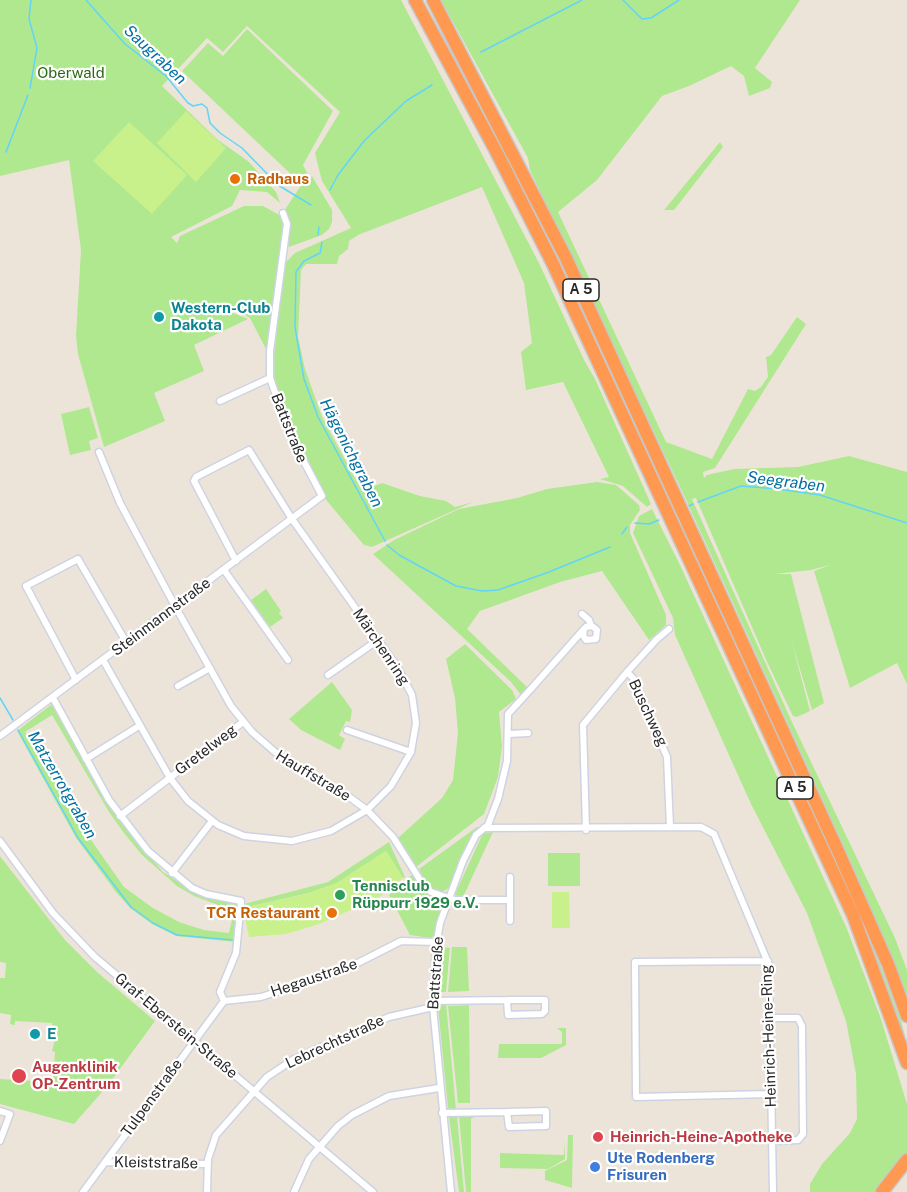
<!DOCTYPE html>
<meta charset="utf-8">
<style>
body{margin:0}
canvas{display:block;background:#ede4d9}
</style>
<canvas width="907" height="1192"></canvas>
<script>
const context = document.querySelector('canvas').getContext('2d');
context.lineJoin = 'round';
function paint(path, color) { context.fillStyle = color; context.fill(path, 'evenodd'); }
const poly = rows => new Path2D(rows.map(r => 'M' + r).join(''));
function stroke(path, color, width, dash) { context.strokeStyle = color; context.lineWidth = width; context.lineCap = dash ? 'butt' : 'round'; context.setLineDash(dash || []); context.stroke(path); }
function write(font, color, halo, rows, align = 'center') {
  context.font = font + ' "Public Sans",sans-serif'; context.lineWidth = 4.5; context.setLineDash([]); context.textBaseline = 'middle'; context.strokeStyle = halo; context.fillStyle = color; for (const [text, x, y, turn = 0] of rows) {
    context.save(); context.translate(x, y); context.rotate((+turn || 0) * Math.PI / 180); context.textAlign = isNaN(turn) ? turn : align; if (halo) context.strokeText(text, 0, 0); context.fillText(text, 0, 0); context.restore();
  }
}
const green = poly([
 [0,0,401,0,539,263,584,360,595,379,651,504,647,507,623,486,600,479,609,477,563,382,526,390,521,352,532,343,524,283,482,187,358,235,349,241,348,249,339,256,337,264,306,264,301,270,298,337,305,369,322,417,362,491,382,483,420,496,446,501,455,507,473,502,372,547,364,545,342,519,323,496,296,443,275,386,273,367,284,264,295,253,351,228,322,181,315,153,340,112,247,26,223,52,207,38,162,86,218,140,248,161,276,192,280,203,267,192,240,190,232,206,171,237,177,243,180,236,244,206,263,206,283,217,285,226,267,351,250,318,240,312,223,309,248,319,194,345,204,371,154,393,165,421,104,447,78,354,76,336,81,250,69,160,0,176],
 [423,0,531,198,669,497,541,225],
 [441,0,800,0,755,68,772,82,770,88,749,96,744,76,731,66,689,86,662,96,597,180,558,212,666,442,712,459,748,389,755,391,761,387,768,377,766,357,771,355,797,317,806,324,715,468,703,472,704,478,707,475,734,469,798,467,849,456,907,472,907,684,897,663,850,688,814,571,830,565,811,570,775,574,791,574,824,703,812,710,791,639,810,711,797,717,793,716,768,664,696,498,692,499,791,720,895,938,907,970,907,996,852,864,682,491,530,170,528,158],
 [247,29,333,111,303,165,309,177,296,179,182,71,208,43,223,56],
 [720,142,723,147,674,210,664,210],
 [312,176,332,210,332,222,329,229,322,235,289,247,287,240,290,226,284,211,302,184,307,184],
 [89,407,98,438,89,441,91,450,70,455,61,414],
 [597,482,616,485,639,505,640,510,630,525,630,533,666,615,666,625,649,640,602,571,560,582,480,611,467,629,528,688,521,695,511,682,373,554,394,540,459,509,517,498,547,489],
 [652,509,680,565,847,929,881,1019,907,1104,907,1153,879,1192,810,1192,810,1184,822,1164,850,1133,857,1119,856,1074,846,1021,807,913,751,804,675,635,673,618,633,533,639,516],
 [266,589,281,611,279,613,283,618,270,627,251,600],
 [465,644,512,690,516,699,499,712,502,746,498,777,484,814,416,867,398,838,442,798,453,780,458,733,455,698,446,659],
 [332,682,352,710,350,722,346,721,339,735,345,739,340,750,301,730,289,719],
 [52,704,105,801,123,825,163,872,199,895,201,893,239,904,236,942,176,936,152,924,130,908,116,892,76,838,17,731],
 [52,715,109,812,124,833,142,855,177,886,194,896,234,911,229,933,204,930,179,922,153,908,124,887,84,830,25,732],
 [793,767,871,940,902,1024,907,1046,873,950],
 [477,827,479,827,470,841,449,888,439,893,428,886,419,869],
 [493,832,463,897,457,896,455,894,483,833],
 [389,842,405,877,403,878,386,851,337,883,309,893,243,908,244,904,328,882],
 [548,853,580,853,580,886,548,886],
 [0,856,65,940,97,972,155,1021,109,1084,74,1124,0,1104,0,1079,53,1082,55,1052,52,1051,55,1039,52,1023,15,1021,15,1025,10,1024,11,1015,0,1013,0,978,5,978,6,963,0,962],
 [412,875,416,876,424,889,440,899,443,904,436,933,431,938,410,935,389,895],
 [442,947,450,948,446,992,438,992],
 [452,947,467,947,469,991,448,992],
 [446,1003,456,1110,453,1110,448,1108,438,1006],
 [469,1005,470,1103,458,1103,448,1006],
 [557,1028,566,1028,566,1045,541,1058,498,1058,499,1044,562,1044,562,1032],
 [451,1116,457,1116,464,1192,459,1192,449,1117],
 [475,1116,471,1119,471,1192,466,1192,459,1117],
 [568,1135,573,1135,572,1188,545,1180,545,1171,567,1160],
 [565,1141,565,1159,548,1169,500,1168,500,1153,564,1155]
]);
const pitch = poly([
 [186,111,226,148,196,182,157,143],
 [129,122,187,175,152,214,93,161],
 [386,851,403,878,378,898,319,924,286,934,249,937,243,908,310,893,337,883],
 [552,892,569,892,570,928,552,928]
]);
const stream = poly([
 [86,0,125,44,166,76,188,103,193,106,202,104,207,108,210,123,220,133,242,148,278,185,311,205],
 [623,0,642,19,651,18,679,0],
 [481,52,582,0],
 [30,88,37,48,29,19,31,0],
 [6,152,28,95],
 [330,190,338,175,364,141,406,101,432,85],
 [318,235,319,227],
 [322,242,320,253,304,261,296,272,295,327,304,379,318,417,385,541],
 [698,502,741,486,778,489,820,495,907,523],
 [689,506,693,504],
 [635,523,649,524,659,520],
 [622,534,627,527],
 [387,545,399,555,456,586,482,591,498,590,549,572,610,547],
 [0,698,13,720],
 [18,730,78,838,131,907,153,923,177,935,233,940]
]);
const minor = poly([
 [220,401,270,378],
 [99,452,120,503,175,606,231,706,252,732,290,765,348,796,367,810,393,837,422,883,431,892,455,900,510,900],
 [224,570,288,660],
 [582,614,589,620,591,626],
 [103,660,170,778,188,801,218,825,244,836,292,841,331,831,367,810,391,786,411,752,416,723,412,695,398,668,292,519,249,450,196,477,194,481,236,561],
 [627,672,633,678,667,757,670,827],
 [328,675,378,640],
 [76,680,26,586,78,559,126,642],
 [178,686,210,668],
 [53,698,109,800,148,851,192,888,206,894,241,901,236,953,220,992,224,1001],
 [347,730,411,752],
 [509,734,528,733],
 [0,736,322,496,289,433,270,378,270,351,287,224,283,213],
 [86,759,139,726],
 [120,816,243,722],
 [484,828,701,827,714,834,769,965,773,1192],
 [586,830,583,725,627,672,657,639,669,629],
 [0,841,53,913,95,957,373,1192],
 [172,873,212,821],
 [510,877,510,921],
 [768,961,635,962,636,1097,772,1094],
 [507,1000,545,1000,545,1011,542,1014,508,1015,507,1000],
 [224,1001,261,997,344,970,401,941,436,942],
 [432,1001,507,1000],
 [771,1018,798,1018,802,1026,803,1134,798,1140,772,1141],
 [0,1111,10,1114,0,1141],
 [546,1111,546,1126,509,1127,507,1112,546,1111],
 [442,1113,507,1112],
 [105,1162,208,1164],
 [83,1192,224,1001],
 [207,1192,208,1159,216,1135,267,1077,294,1059,389,1017,433,1007],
 [294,1192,309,1159,338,1126,352,1115,389,1096,439,1088],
 [451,1192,433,1007,436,946,440,923,463,861,476,835,488,825,498,799,507,761,508,714,530,690,584,629,586,627,592,626,597,630,596,639,586,640,583,635,584,629]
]);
const motorway = poly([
 [415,0,497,153,553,264,853,915,907,1063],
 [433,0,566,258,838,851,888,964,907,1016],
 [882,1192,907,1160]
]);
const markers = [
 [235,179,6,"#e8710a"],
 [159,317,6,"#0f9aa8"],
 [340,895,6,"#2e9e5b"],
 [332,913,6,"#e8710a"],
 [35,1034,6,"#0f9aa8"],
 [19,1076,8,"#e0444e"],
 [598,1137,6,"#e0444e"],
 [595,1167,6,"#3f7fe0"]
];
const shields = [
 [581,290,36],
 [795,788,36]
];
const shieldNames = [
 ["A 5",581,290],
 ["A 5",795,788]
];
const parkNames = [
 ["Oberwald",71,73]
];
const foodNames = [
 ["Radhaus",247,179],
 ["TCR Restaurant",320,913,"right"]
];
const cultureNames = [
 ["Western-Club",171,308],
 ["Dakota",171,325],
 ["E",47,1034]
];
const streetNames = [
 ["Battstraße",289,428,68],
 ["Steinmannstraße",161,617,-37],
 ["Märchenring",381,647,56],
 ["Buschweg",648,713,65],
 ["Gretelweg",206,750,-37],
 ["Hauffstraße",313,776,31],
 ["Battstraße",436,973,-86],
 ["Hegaustraße",314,978,-19],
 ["Graf-Eberstein-Straße",176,1026,40],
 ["Heinrich-Heine-Ring",769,1036,-92],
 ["Lebrechtstraße",335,1042,-25],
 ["Tulpenstraße",152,1098,-54],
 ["Kleiststraße",156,1163,1]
];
const leisureNames = [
 ["Tennisclub",352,886],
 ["Rüppurr 1929 e.V.",352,903]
];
const healthNames = [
 ["Augenklinik",32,1067],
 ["OP-Zentrum",32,1084],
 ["Heinrich-Heine-Apotheke",610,1137]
];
const shopNames = [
 ["Ute Rodenberg",607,1158],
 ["Frisuren",607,1175]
];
const waterNames = [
 ["Saugraben",155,55,43],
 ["Hägenichgraben",351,453,63],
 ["Seegraben",786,482,7],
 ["Matzerrotgraben",62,785,60]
];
paint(green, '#b0e890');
paint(pitch, '#c8f18b');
stroke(stream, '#62d4f8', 1.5);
stroke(minor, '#ced3e3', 9);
stroke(motorway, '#c7c7c7', 15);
stroke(minor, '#fff', 6);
stroke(motorway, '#ff9952', 12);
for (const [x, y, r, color] of markers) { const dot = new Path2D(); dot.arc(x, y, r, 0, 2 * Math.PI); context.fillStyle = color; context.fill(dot); stroke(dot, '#fff', 2); }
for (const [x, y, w] of shields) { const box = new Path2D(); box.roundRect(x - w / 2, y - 11, w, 22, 4.5); context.fillStyle = '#fff'; context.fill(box); stroke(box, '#292929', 1.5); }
write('bold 14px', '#292929', null, shieldNames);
write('15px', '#286b14', '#fff', parkNames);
write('bold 15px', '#c56008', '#fff', foodNames, 'left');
write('bold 15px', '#0d838f', '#fff', cultureNames, 'left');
write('15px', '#292929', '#fff', streetNames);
write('bold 15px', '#27864d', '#fff', leisureNames, 'left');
write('bold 15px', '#be3a42', '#fff', healthNames, 'left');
write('bold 15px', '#366cbe', '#fff', shopNames, 'left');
write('italic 16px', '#0270a3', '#fff', waterNames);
</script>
